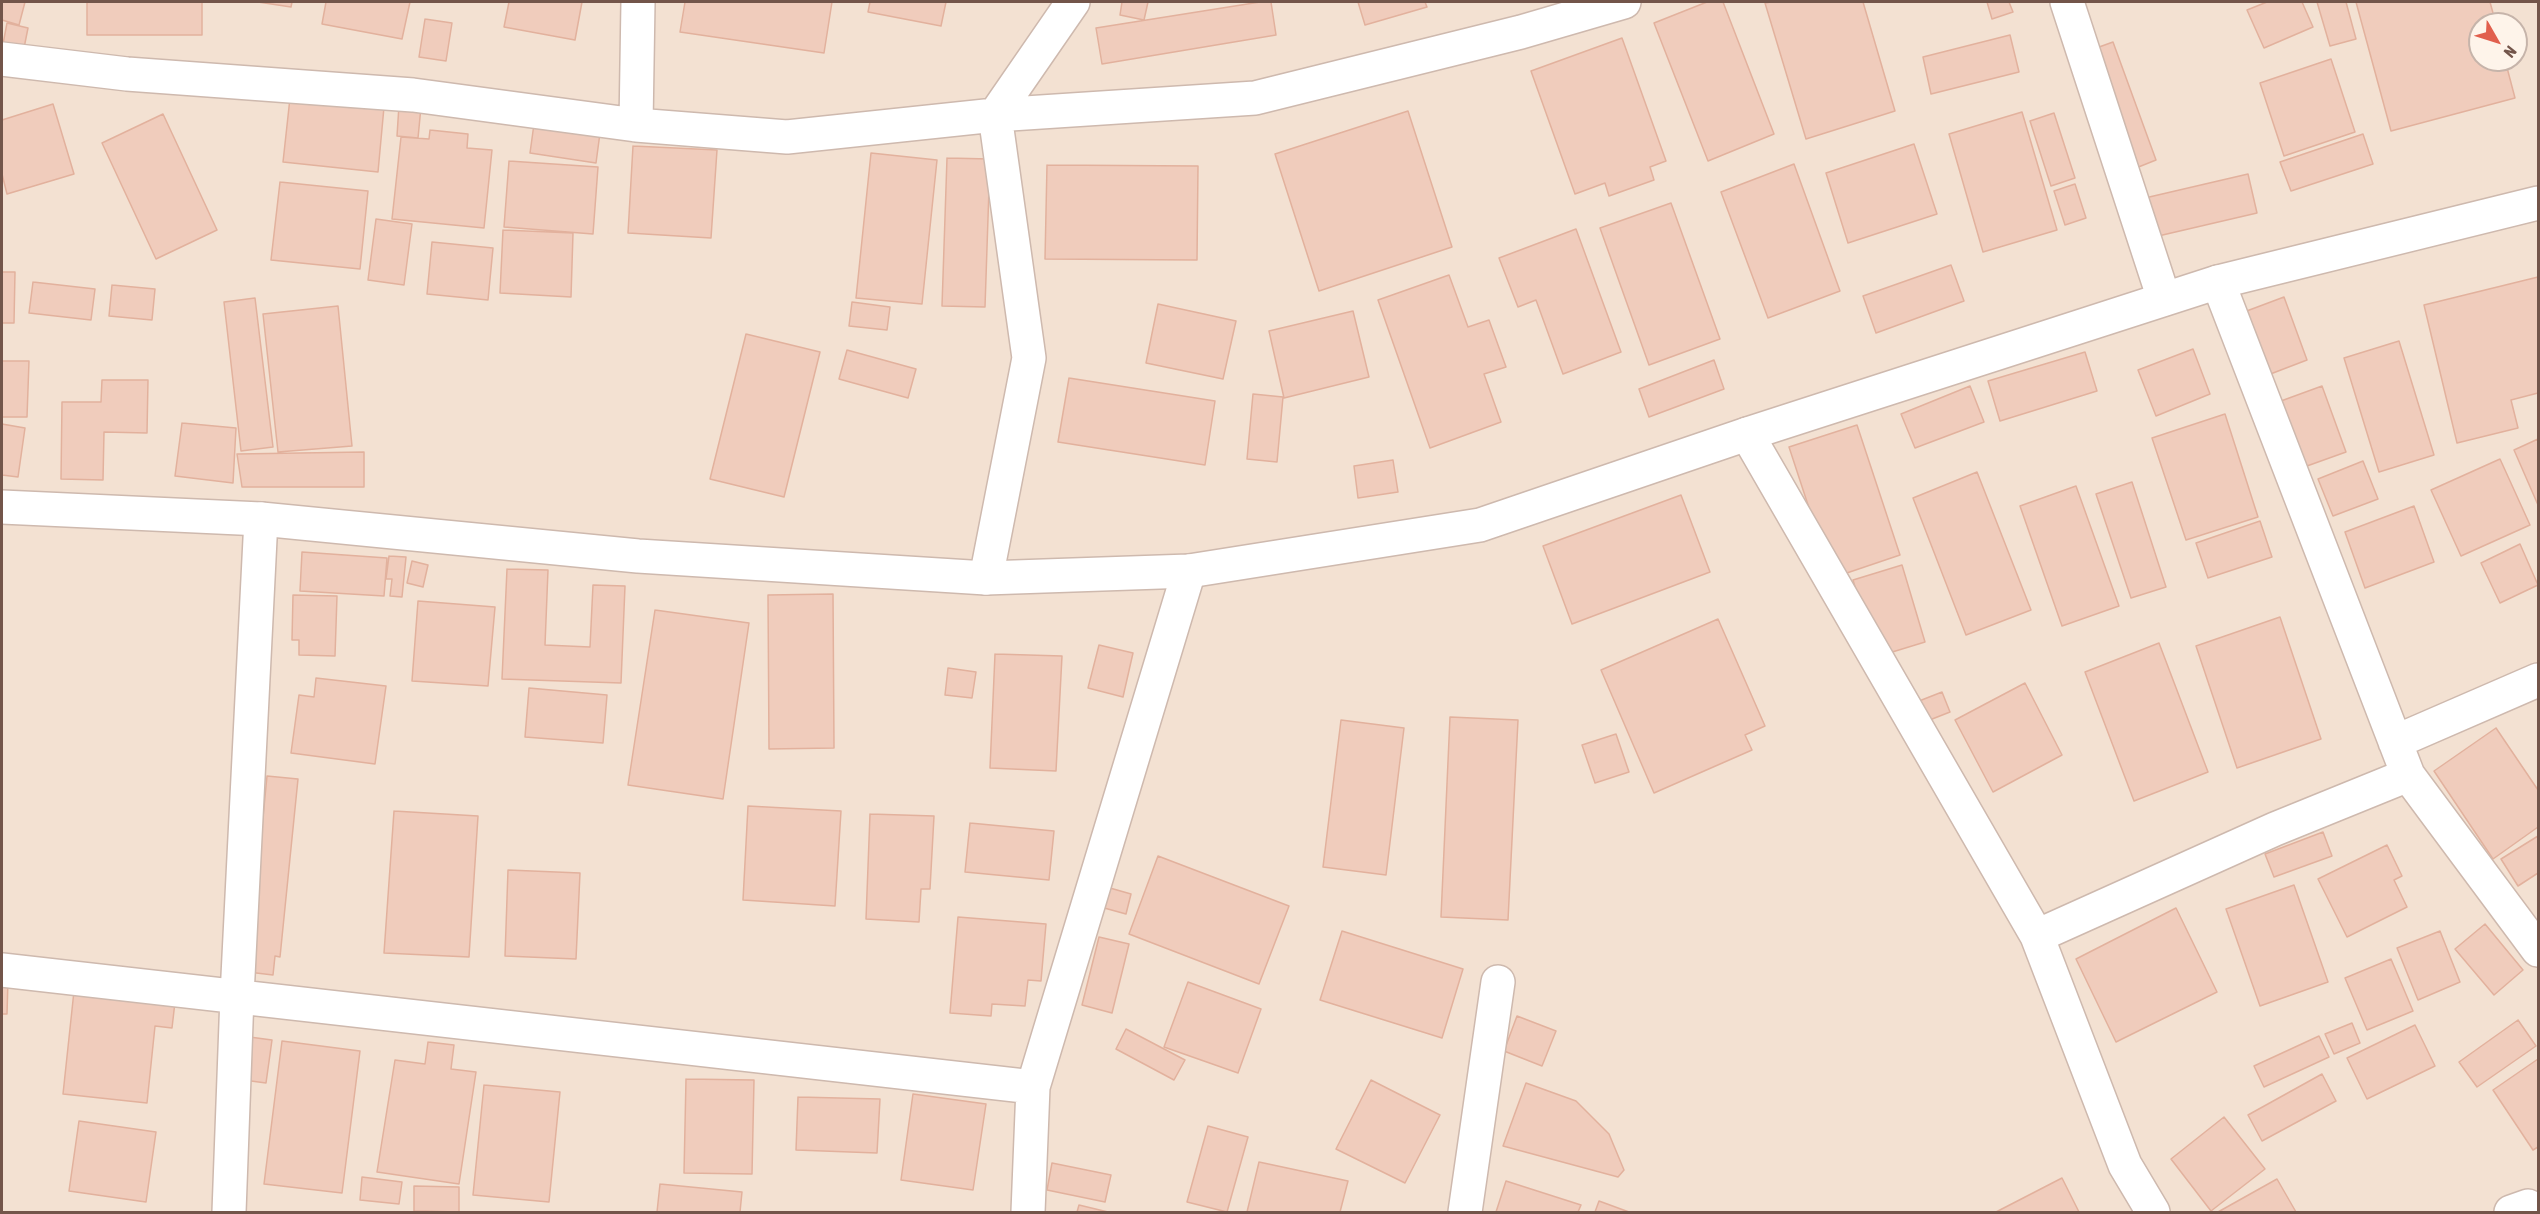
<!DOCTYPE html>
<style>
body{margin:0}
#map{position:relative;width:2540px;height:1214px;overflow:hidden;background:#fbf0e4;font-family:"Asap Condensed",sans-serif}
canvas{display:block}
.frame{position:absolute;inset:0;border:3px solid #73554a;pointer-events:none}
.north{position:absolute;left:2468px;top:12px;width:60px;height:60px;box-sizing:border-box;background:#fef4ea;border:2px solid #c6b4aa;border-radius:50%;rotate:129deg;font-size:16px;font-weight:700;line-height:24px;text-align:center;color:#73554a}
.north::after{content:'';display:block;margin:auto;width:21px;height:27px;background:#e15f4d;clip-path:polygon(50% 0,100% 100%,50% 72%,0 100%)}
</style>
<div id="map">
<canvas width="2540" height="1214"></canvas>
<div class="frame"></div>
<div class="north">N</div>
</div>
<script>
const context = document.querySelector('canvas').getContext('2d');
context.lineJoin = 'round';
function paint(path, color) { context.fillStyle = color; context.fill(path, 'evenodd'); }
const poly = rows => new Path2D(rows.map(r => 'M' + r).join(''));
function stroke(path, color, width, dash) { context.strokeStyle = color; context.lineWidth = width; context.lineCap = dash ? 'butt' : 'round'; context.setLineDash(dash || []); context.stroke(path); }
const residential = poly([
 [2,2,2538,2,2538,1212,2,1212],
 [2480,24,2516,24,2516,60,2480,60]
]);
const building = poly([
 [2,2,25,2,19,25,2,20,2,2],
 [87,2,202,2,202,35,87,35,87,2],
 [258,2,292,2,291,7,258,2],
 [326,2,410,2,402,39,322,24,326,2],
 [509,2,582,2,575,40,504,27,509,2],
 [685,2,832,2,824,53,680,32,685,2],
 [870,2,946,2,941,26,868,12,870,2],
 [1122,2,1148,2,1144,20,1120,15,1122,2],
 [1260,2,1271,2,1276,35,1102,64,1096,28,1260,2],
 [1358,2,1425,2,1427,7,1365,25,1358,2],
 [1707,2,1723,2,1774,134,1708,161,1654,23,1707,2],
 [1771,2,1863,2,1895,111,1806,139,1765,3,1771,2],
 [1987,2,2009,2,2013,12,1992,19,1987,2],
 [2267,2,2302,2,2313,27,2264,48,2247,10,2267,2],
 [2317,2,2346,2,2356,39,2330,46,2317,2],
 [2356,2,2490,2,2496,24,2480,24,2480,60,2505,60,2515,98,2391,131,2356,2],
 [425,19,452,23,446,61,419,57,425,19],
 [7,23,28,28,24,48,3,44,7,23],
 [2010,35,2019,72,1931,94,1923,57,2010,35],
 [1622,38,1666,161,1650,167,1654,180,1609,196,1605,183,1575,194,1531,71,1622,38],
 [2113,42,2156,160,2131,170,2088,51,2113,42],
 [2331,59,2355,132,2284,156,2260,83,2331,59],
 [290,98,384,107,378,172,283,162,290,98],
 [53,104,74,174,7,194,2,174,2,120,53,104],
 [399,105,421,107,418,138,397,136,399,105],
 [1408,111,1452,247,1319,291,1275,154,1408,111],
 [2022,112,2057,230,1983,252,1949,134,2022,112],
 [2054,113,2075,178,2051,186,2030,121,2054,113],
 [163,114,217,230,156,259,102,143,163,114],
 [534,124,600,133,596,163,530,153,534,124],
 [430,130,468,134,467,148,492,150,484,228,392,219,401,137,429,139,430,130],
 [2363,134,2373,164,2291,191,2280,162,2363,134],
 [1914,144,1937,214,1848,243,1826,173,1914,144],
 [633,146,717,150,711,238,628,233,633,146],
 [871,153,937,160,922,304,856,298,871,153],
 [947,158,990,159,985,307,942,306,947,158],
 [509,161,598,167,593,234,504,227,509,161],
 [1794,164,1840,291,1768,318,1721,192,1794,164],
 [1047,165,1198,166,1197,260,1045,259,1047,165],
 [2248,174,2257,213,2154,237,2145,198,2248,174],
 [280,182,368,191,360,269,271,260,280,182],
 [2075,184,2086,218,2065,225,2054,191,2075,184],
 [1671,203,1720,339,1649,365,1600,228,1671,203],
 [376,219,412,224,404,285,368,280,376,219],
 [1576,229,1621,352,1563,374,1536,300,1518,307,1499,258,1576,229],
 [503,230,573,233,571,297,500,293,503,230],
 [432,242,493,248,488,300,427,294,432,242],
 [1951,265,1964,301,1876,333,1863,296,1951,265],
 [2,272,15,272,14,323,2,323,2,272],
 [1449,275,1468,327,1489,320,1506,367,1484,374,1501,422,1430,448,1378,300,1449,275],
 [2538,277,2538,393,2511,400,2518,428,2457,443,2424,305,2538,277],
 [33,282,95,289,91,320,29,313,33,282],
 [112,285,155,289,152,320,109,316,112,285],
 [2284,297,2307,360,2260,378,2236,315,2284,297],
 [255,298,273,447,241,451,224,302,255,298],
 [852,302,890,307,887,330,849,326,852,302],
 [1158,304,1236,321,1223,379,1146,363,1158,304],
 [338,306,352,446,278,452,263,314,338,306],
 [1353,311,1369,377,1284,398,1269,331,1353,311],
 [746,334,820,352,784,497,710,479,746,334],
 [2399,341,2434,455,2379,472,2344,358,2399,341],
 [2193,349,2210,394,2156,416,2138,370,2193,349],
 [847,350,916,369,908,398,839,379,847,350],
 [2085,352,2097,391,2000,421,1988,381,2085,352],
 [1714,360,1724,389,1649,417,1639,389,1714,360],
 [2,361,29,361,27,417,2,417,2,361],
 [1069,378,1215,401,1205,465,1058,442,1069,378],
 [102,380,148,380,147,433,104,432,103,480,61,479,62,402,101,402,102,380],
 [1970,386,1984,422,1915,448,1901,414,1970,386],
 [2322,386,2346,452,2293,471,2270,405,2322,386],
 [1253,394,1283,397,1277,462,1247,459,1253,394],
 [2225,414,2258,517,2186,540,2152,438,2225,414],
 [182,423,236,428,233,483,175,476,182,423],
 [2,424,25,428,18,477,2,475,2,424],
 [1857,425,1900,555,1832,578,1789,447,1857,425],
 [2538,439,2538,505,2514,450,2538,439],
 [364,452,364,487,242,487,237,454,364,452],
 [2500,459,2530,525,2461,556,2431,490,2500,459],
 [1393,460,1398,492,1358,498,1354,466,1393,460],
 [2363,461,2378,499,2333,516,2318,479,2363,461],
 [1977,472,2031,610,1966,635,1913,498,1977,472],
 [2132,482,2166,587,2131,598,2096,494,2132,482],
 [2076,486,2119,606,2062,626,2020,506,2076,486],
 [1681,495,1710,572,1572,624,1543,546,1681,495],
 [2414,506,2434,562,2365,588,2345,532,2414,506],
 [2260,521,2272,557,2208,578,2196,543,2260,521],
 [2520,544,2538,585,2500,603,2481,563,2520,544],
 [302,552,387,558,384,596,300,591,302,552],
 [389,556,406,557,402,597,390,596,392,579,386,579,389,556],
 [412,561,428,565,423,587,407,583,412,561],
 [1902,565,1925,642,1876,657,1853,580,1902,565],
 [507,569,548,570,545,645,590,647,593,585,625,586,621,683,502,679,507,569],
 [833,594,834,748,769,749,768,595,833,594],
 [293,595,337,596,335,656,299,655,299,640,292,640,293,595],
 [418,601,495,607,488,686,412,681,418,601],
 [655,610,749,623,723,799,628,785,655,610],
 [2280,617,2321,739,2237,768,2196,646,2280,617],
 [1718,619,1765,726,1745,735,1752,750,1654,793,1601,670,1718,619],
 [2159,643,2208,772,2134,801,2085,672,2159,643],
 [1099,645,1133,653,1123,697,1088,688,1099,645],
 [995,654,1062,656,1056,771,990,768,995,654],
 [948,668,976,672,972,698,945,695,948,668],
 [316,678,386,686,375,764,291,753,299,695,314,697,316,678],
 [2025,683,2062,755,1993,792,1955,720,2025,683],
 [529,688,607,695,603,743,525,737,529,688],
 [1942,692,1950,712,1922,723,1914,703,1942,692],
 [1450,717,1518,720,1508,920,1441,917,1450,717],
 [1341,720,1404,728,1386,875,1323,867,1341,720],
 [2496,728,2538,790,2538,827,2493,859,2434,771,2496,728],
 [1616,734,1629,772,1595,783,1582,745,1616,734],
 [267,776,298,779,280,957,275,956,273,975,248,972,267,776],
 [748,806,841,811,835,906,743,900,748,806],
 [394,811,478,816,469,957,384,953,394,811],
 [870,814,934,816,930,889,921,889,919,922,866,919,870,814],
 [970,823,1054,831,1049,880,965,872,970,823],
 [2323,832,2332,856,2274,877,2265,854,2323,832],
 [2538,836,2538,873,2518,886,2501,859,2538,836],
 [2387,845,2402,876,2394,880,2407,907,2347,937,2318,879,2387,845],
 [1158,856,1289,906,1259,984,1129,934,1158,856],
 [508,870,580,873,576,959,505,956,508,870],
 [2294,885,2328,982,2260,1006,2226,909,2294,885],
 [1103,886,1131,894,1126,914,1097,906,1103,886],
 [2176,908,2217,992,2116,1042,2076,959,2176,908],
 [958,917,1046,924,1041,981,1028,980,1025,1006,992,1004,991,1016,950,1013,958,917],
 [2485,924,2523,970,2494,995,2455,949,2485,924],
 [1342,931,1463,969,1442,1038,1320,1000,1342,931],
 [2440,931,2460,982,2418,1000,2397,948,2440,931],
 [1099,937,1129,944,1112,1013,1082,1005,1099,937],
 [2391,959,2413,1011,2367,1030,2345,978,2391,959],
 [2,980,8,980,7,1014,2,1014,2,980],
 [1188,982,1261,1009,1238,1073,1164,1047,1188,982],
 [74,991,175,1002,172,1028,155,1026,147,1103,63,1094,74,991],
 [1517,1016,1556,1031,1542,1066,1504,1051,1517,1016],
 [2518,1020,2536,1046,2477,1087,2459,1062,2518,1020],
 [2352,1023,2360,1043,2334,1054,2325,1034,2352,1023],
 [2415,1025,2435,1066,2367,1099,2347,1058,2415,1025],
 [1126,1029,1185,1060,1174,1080,1116,1049,1126,1029],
 [242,1036,272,1040,266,1083,236,1079,242,1036],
 [2319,1036,2329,1057,2264,1087,2254,1066,2319,1036],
 [282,1041,360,1051,342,1193,264,1184,282,1041],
 [428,1042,454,1045,451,1069,476,1072,459,1184,377,1172,395,1060,425,1064,428,1042],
 [2538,1059,2538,1147,2533,1150,2493,1090,2538,1059],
 [2322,1074,2336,1101,2262,1141,2248,1115,2322,1074],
 [686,1079,754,1080,752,1174,684,1173,686,1079],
 [1371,1080,1440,1115,1405,1183,1336,1149,1371,1080],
 [1526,1083,1576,1101,1609,1134,1624,1170,1618,1177,1503,1146,1526,1083],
 [484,1085,560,1092,549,1202,473,1195,484,1085],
 [913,1094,986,1104,973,1190,901,1180,913,1094],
 [798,1097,880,1099,877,1153,796,1150,798,1097],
 [2224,1117,2265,1169,2211,1211,2171,1159,2224,1117],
 [79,1121,156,1132,146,1202,69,1191,79,1121],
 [1208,1126,1248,1137,1227,1212,1187,1202,1208,1126],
 [1259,1162,1348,1181,1340,1212,1247,1212,1259,1162],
 [1052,1163,1111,1175,1105,1202,1047,1190,1052,1163],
 [362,1177,402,1182,399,1204,360,1200,362,1177],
 [2062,1178,2079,1212,1996,1212,2062,1178],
 [2277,1179,2296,1212,2218,1212,2277,1179],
 [1506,1181,1581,1205,1578,1212,1496,1212,1506,1181],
 [660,1184,742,1192,740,1212,657,1212,660,1184],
 [414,1186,459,1187,459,1212,414,1211,414,1186],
 [1599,1201,1629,1212,1595,1212,1599,1201],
 [1079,1205,1108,1212,1077,1212,1079,1205]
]);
const minor = poly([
 [2067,2,2164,299],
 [2,59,127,74,413,95,636,125,787,137,995,115,1255,98,1521,32,1624,2],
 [636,125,638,2],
 [2218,282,2408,775,2538,950],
 [1747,434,2037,936,2125,1165,2153,1212],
 [986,578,1029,358,995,115,1073,2],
 [2395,742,2538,680],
 [2037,936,2275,829,2408,775],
 [2,970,1033,1087],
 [229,1212,237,996,261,519],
 [1028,1212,1033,1087,1189,571],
 [1465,1212,1498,982],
 [2511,1212,2528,1206,2538,1212]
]);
const tertiary = poly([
 [2,507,261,519,638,556,986,578,1189,571,1480,525,1747,434,2218,282,2538,203]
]);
paint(residential, '#f3e1d2');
paint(building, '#f0ccbc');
stroke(building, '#e2b19d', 1.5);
stroke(minor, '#ceb9ae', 36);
stroke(tertiary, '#ceb9ae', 36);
stroke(minor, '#fff', 33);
stroke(tertiary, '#fff', 33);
</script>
